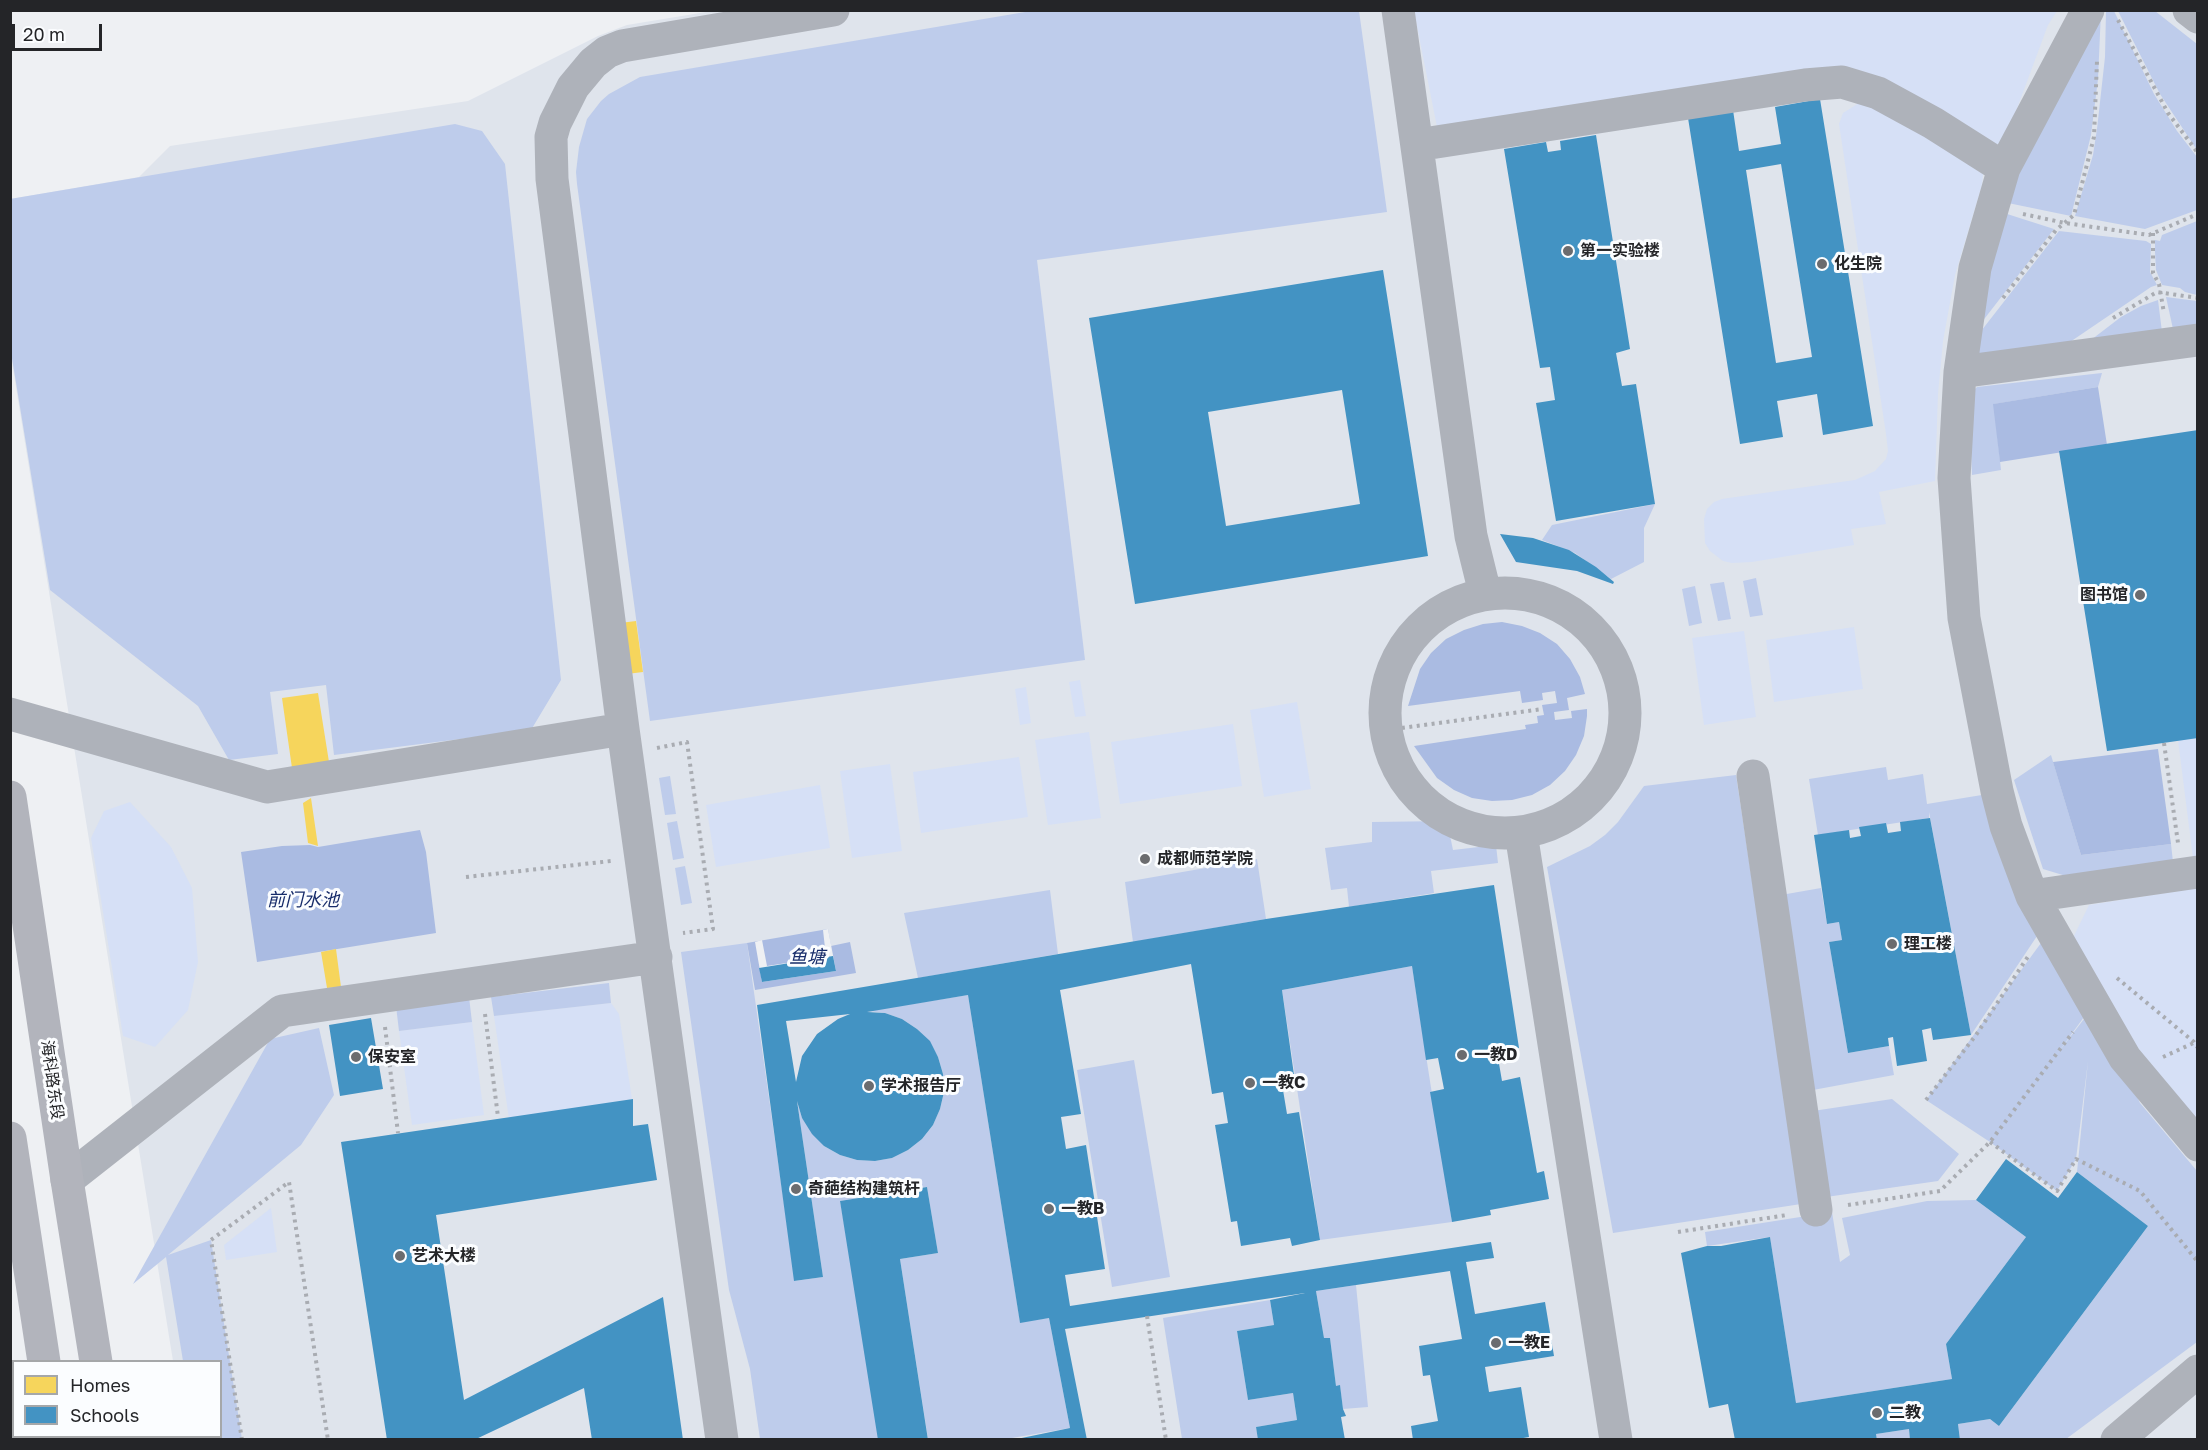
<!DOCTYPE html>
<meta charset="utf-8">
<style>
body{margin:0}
#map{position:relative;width:2208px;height:1450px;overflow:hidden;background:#eef0f3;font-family:"Golos Text",sans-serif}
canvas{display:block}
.frame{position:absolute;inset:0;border:12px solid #242528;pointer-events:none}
.legend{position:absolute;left:12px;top:1360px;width:210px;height:78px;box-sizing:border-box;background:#fbfdff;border:2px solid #a5a7a9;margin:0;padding:8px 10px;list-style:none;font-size:18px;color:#242528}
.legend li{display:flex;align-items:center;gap:12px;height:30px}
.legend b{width:30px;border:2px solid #a5a7a9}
.scale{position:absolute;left:12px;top:24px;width:90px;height:27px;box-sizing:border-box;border:3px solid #242528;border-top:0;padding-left:8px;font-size:18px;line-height:21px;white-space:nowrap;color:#242528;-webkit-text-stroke:4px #fbfdff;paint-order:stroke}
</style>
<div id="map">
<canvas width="2208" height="1450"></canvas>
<div class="frame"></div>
<ul class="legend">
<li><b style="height:16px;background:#f6d55c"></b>Homes</li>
<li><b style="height:16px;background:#4393c3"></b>Schools</li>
</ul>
<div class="scale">20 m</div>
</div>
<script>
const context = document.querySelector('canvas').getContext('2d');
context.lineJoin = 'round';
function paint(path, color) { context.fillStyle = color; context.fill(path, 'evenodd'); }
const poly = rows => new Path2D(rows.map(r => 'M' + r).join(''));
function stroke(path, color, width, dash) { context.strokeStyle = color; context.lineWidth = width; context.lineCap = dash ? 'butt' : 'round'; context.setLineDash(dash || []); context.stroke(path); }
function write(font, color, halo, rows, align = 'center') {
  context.font = font + ' "Golos Text","Noto Sans SC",sans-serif'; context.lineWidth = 6; context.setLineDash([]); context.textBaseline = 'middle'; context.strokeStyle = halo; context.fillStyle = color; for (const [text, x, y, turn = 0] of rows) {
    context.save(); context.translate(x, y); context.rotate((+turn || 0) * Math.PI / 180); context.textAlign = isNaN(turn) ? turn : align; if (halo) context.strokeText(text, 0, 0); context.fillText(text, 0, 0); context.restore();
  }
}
const built = poly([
 [712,11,2197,11,2197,1439,186,1439,185,1437,220,1436,220,1362,173,1361,11,356,10,199,139,177,170,146,468,101,598,36,627,25]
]);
const green = poly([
 [1414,11,2057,11,2048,25,2009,130,1999,144,1994,146,1852,71,1438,132],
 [1859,103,1875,104,1983,174,1982,185,1955,275,1943,341,1938,394,1935,481,1879,492,1886,524,1851,529,1854,545,1752,562,1732,563,1723,561,1710,551,1705,543,1704,519,1707,509,1714,502,1722,499,1855,480,1875,471,1886,459,1888,451,1886,434,1839,124,1843,113],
 [1854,627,1863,689,1774,702,1766,640],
 [1744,631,1756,717,1704,725,1692,638],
 [1080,680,1086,716,1075,717,1069,682],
 [1026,687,1031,723,1020,725,1015,689],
 [1297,702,1311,789,1264,797,1250,710],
 [1233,724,1242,786,1120,804,1111,742],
 [1089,732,1101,818,1048,825,1035,740],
 [2197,737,2197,857,2193,858,2178,740],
 [1019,757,1028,817,921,833,913,772],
 [890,764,902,851,852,858,840,771],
 [820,785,830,848,716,867,706,805],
 [130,802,171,847,192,888,198,962,188,1010,155,1047,123,1036,91,838,104,811],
 [2197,888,2197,1123,2144,1060,2073,938,2089,905],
 [611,1003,619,1014,632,1099,509,1119,494,1016],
 [472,1022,484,1115,412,1125,399,1031],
 [271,1208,277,1252,226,1260,224,1245]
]);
const forest = poly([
 [1037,10,1359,11,1387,212,1037,260,1085,660,650,721,577,184,576,172,579,147,587,119,601,101,609,94,640,77],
 [2101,11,2098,79,2091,135,2071,216,2008,203,2028,141],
 [2106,11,2114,11,2154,94,2177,131,2197,157,2197,210,2145,229,2075,216,2093,155,2097,129,2105,57],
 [2118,11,2155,11,2197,44,2197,150,2160,94],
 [455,124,482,131,505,164,561,680,531,730,334,755,326,685,270,692,278,754,229,760,198,706,50,590,11,352,10,199],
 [2004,213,2054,229,1978,327],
 [2197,221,2197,295,2185,292,2180,288,2162,285,2156,270,2155,252,2155,240,2160,241,2162,235],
 [2059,231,2146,241,2151,244,2150,272,2157,285,2151,287,2070,342,1976,358,1978,335],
 [2166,297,2197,301,2197,327,2173,329],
 [2158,300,2162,332,2087,343,2121,317,2141,306],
 [2102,373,2098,387,1994,404,2001,470,1972,475,1969,395,1977,387],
 [1655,504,1644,528,1644,562,1611,579,1575,553,1542,540,1552,525],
 [1756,578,1763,615,1750,617,1743,581],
 [1724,582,1731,619,1718,621,1710,584],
 [1695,586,1702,623,1689,626,1682,589],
 [2051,755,2081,855,2171,844,2173,862,2066,876,2043,869,2014,780],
 [1886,767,1888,780,1923,774,1927,804,1994,793,2037,936,1971,1035,1929,812,1929,818,1818,835,1809,779],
 [1736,775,1801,1204,1613,1233,1547,867,1590,846,1605,835,1618,822,1644,786],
 [670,776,676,814,665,815,659,778],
 [677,821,684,858,673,860,667,823],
 [1447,821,1453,850,1496,845,1498,863,1431,871,1434,893,1349,907,1347,888,1331,890,1325,848,1372,842,1372,822],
 [1257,859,1266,919,1133,942,1125,882],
 [685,866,692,903,681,905,675,868],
 [1821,888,1827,924,1839,922,1842,940,1829,942,1848,1053,1889,1046,1894,1075,1813,1090,1781,895],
 [1050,890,1058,954,918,978,904,913],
 [747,943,795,1281,823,1277,797,1101,802,1118,824,1146,840,1155,857,1160,875,1161,892,1158,908,1150,922,1139,933,1125,940,1109,944,1092,943,1074,938,1057,929,1041,917,1029,902,1019,885,1013,867,1011,968,995,1020,1322,1049,1318,1070,1428,1006,1439,928,1439,900,1259,938,1253,927,1187,840,1201,882,1439,760,1439,750,1369,729,1290,681,952],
 [2041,943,2084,1017,2057,1054,2094,1006,2140,1103,2197,1171,2197,1342,2066,1439,1960,1439,1958,1424,1990,1419,1999,1426,2148,1226,2077,1172,2088,1061,2076,1159,2057,1191,1990,1142,1926,1100],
 [1412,966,1452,1222,1320,1240,1282,990],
 [609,983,611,1003,494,1016,491,997],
 [469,997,472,1022,399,1031,396,1006],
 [319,1028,334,1095,301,1145,168,1255,211,1240,242,1439,196,1439,195,1437,220,1436,220,1362,183,1361,166,1257,133,1284,270,1039],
 [1134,1060,1170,1277,1112,1287,1077,1070],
 [1892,1099,1959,1154,1938,1181,1826,1197,1813,1111],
 [1976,1200,2026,1237,1946,1344,1952,1379,1796,1403,1770,1237,1707,1246,1705,1232,1832,1212,1840,1262,1850,1255,1842,1218,1927,1201],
 [1356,1285,1368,1407,1343,1409,1340,1386,1336,1386,1330,1338,1324,1338,1316,1291],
 [1270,1300,1274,1325,1237,1331,1248,1400,1293,1393,1297,1420,1256,1427,1258,1439,1182,1439,1163,1318],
 [1909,1429,1910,1439,1877,1439,1876,1434]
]);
const water = poly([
 [2098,387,2107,445,2000,462,1993,404],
 [1502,622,1522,626,1540,633,1557,644,1570,659,1580,677,1585,694,1567,698,1569,710,1554,712,1555,720,1572,718,1571,711,1587,709,1587,716,1584,736,1576,755,1565,771,1550,785,1532,795,1512,800,1492,801,1472,798,1454,790,1437,778,1414,746,1526,729,1525,725,1538,723,1537,716,1544,715,1542,705,1557,703,1555,691,1542,693,1543,700,1522,703,1520,691,1408,706,1420,669,1431,653,1446,639,1464,630,1483,624],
 [2158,749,2171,844,2081,855,2053,762],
 [420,830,426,852,436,933,257,962,241,852,282,846,310,845,318,847],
 [828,929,831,946,850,942,856,973,755,990,747,943]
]);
const pier = poly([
 [828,929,836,971,762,982,755,942,762,940,767,966,826,957,823,930]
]);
const homes = poly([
 [636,621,643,672,627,674,620,623],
 [318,693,329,762,292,768,282,698],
 [311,798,318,846,308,843,303,803],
 [336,949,341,987,327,988,321,952]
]);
const schools = poly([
 [1820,99,1873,426,1823,435,1817,394,1777,401,1783,437,1740,444,1688,118,1733,110,1739,151,1781,144,1775,107],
 [1781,164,1812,357,1776,363,1746,170],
 [1596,135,1630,349,1616,353,1622,386,1636,384,1655,504,1556,521,1536,403,1555,400,1550,367,1540,368,1504,149,1546,142,1548,152,1561,150,1560,141],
 [1383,270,1428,556,1135,604,1089,318],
 [1342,390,1360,504,1226,526,1208,412],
 [2198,430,2198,738,2107,751,2059,451],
 [1500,534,1533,538,1569,550,1596,567,1614,582,1613,584,1577,571,1516,562],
 [1930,818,1971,1035,1933,1040,1931,1028,1922,1030,1927,1061,1897,1066,1893,1037,1888,1038,1889,1046,1848,1053,1829,942,1842,940,1839,922,1827,924,1814,835,1849,830,1850,838,1861,836,1859,827,1886,823,1888,833,1901,831,1900,822],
 [1494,885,1519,1048,1497,1052,1502,1081,1520,1077,1537,1173,1544,1171,1549,1199,1490,1210,1491,1215,1452,1222,1430,1092,1444,1089,1438,1058,1426,1060,1412,966,1282,990,1295,1082,1282,1084,1287,1114,1299,1112,1320,1240,1292,1246,1290,1238,1241,1246,1237,1221,1231,1222,1215,1125,1228,1123,1223,1092,1212,1094,1191,964,1060,990,1081,1114,1061,1117,1066,1149,1086,1145,1105,1269,1065,1275,1070,1306,1491,1242,1494,1258,1466,1262,1475,1314,1545,1302,1554,1356,1485,1367,1489,1392,1521,1387,1529,1437,1512,1440,1413,1440,1411,1426,1438,1421,1430,1375,1423,1376,1419,1346,1462,1339,1450,1271,1316,1291,1324,1338,1330,1338,1336,1386,1340,1385,1343,1409,1346,1416,1341,1417,1345,1440,1258,1440,1256,1427,1297,1420,1293,1393,1248,1400,1237,1331,1274,1325,1270,1300,1305,1293,1065,1329,1087,1440,1012,1440,1070,1428,1049,1318,1020,1323,968,995,867,1012,885,1013,902,1019,917,1029,930,1041,938,1057,943,1074,944,1092,940,1109,933,1125,922,1139,908,1150,892,1158,875,1161,857,1160,840,1155,824,1146,812,1134,802,1118,797,1101,823,1277,794,1281,757,1005,1266,919],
 [850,1014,838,1019,817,1034,802,1056,796,1082,786,1021],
 [833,956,836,971,762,982,759,968],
 [371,1018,383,1089,340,1096,329,1025],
 [633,1099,633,1126,648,1124,657,1180,436,1215,464,1400,663,1297,683,1440,592,1440,584,1388,474,1440,387,1440,341,1142],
 [2006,1159,2058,1198,2077,1172,2148,1226,1999,1426,1990,1419,1958,1424,1960,1440,1910,1440,1909,1429,1876,1434,1877,1440,1735,1440,1728,1404,1709,1408,1681,1253,1707,1246,1721,1246,1770,1237,1796,1403,1952,1379,1946,1344,2026,1237,1976,1200],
 [927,1187,938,1253,900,1259,928,1440,878,1440,840,1201]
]);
const path = poly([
 [2118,20,2168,113,2198,153],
 [2023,214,2065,223,2149,235,2198,214],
 [2153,233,2153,273,2159,284,2164,313],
 [2003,298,2056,230,2074,215,2094,137,2097,61],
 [2113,318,2157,292,2198,298],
 [1387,730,1543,709],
 [2164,743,2178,843],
 [657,748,687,742,713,929,683,933],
 [466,877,611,861],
 [2117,978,2194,1042,2198,1048],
 [485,1014,498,1117],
 [385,1027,398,1133],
 [2163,1057,2198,1041],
 [1926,1100,1976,1035,2029,955],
 [1990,1142,2057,1191,2076,1159,2140,1191,2198,1262],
 [1848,1205,1940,1191,1990,1142,2073,1032],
 [1678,1232,1787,1215],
 [1147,1316,1166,1440],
 [242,1440,211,1240,289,1182,328,1440]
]);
const minor = poly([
 [1398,10,1471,536,1485,593],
 [2088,10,2004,168,1975,268,1960,372,1954,478,1964,618,1997,791,2006,826,2032,896,2125,1058,2198,1145],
 [2189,10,2198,17],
 [1417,145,1805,85,1842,82,1878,93,1933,123,2004,168],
 [1960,372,2198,340],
 '1385 713a120 120 0 1 1 240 0a120 120 0 1 1-240 0Z',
 [10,714,267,787,623,729],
 [1753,776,1816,1210],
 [1521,833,1616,1440],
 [2032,896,2198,872],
 [67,1180,282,1011,656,957],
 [722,1440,623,729,552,179,551,137,555,123,573,87,593,63,607,52,622,46,833,10],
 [2117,1440,2198,1371]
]);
const major = poly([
 [10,797,67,1180,96,1362],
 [10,1138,44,1362],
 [55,1436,55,1440],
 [108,1436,109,1440]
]);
const markers = [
 [1568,251,6,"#6b6c6f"],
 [1822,264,6,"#6b6c6f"],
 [2140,595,6,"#6b6c6f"],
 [1145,859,6,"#6b6c6f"],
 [1892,944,6,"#6b6c6f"],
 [1462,1055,6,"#6b6c6f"],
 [356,1057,6,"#6b6c6f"],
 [1250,1083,6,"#6b6c6f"],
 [869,1086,6,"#6b6c6f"],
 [796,1189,6,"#6b6c6f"],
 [1049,1209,6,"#6b6c6f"],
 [400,1256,6,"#6b6c6f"],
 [1496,1343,6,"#6b6c6f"],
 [1877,1413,6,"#6b6c6f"]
];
const poiNames = [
 ["第一实验楼",1580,251],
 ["化生院",1834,264],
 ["图书馆",2128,595,"right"],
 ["成都师范学院",1157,859],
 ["理工楼",1904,944],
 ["一教D",1474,1055],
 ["保安室",368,1057],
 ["一教C",1262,1083],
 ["学术报告厅",881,1086],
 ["奇葩结构建筑杆",808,1189],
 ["一教B",1061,1209],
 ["艺术大楼",412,1256],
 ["一教E",1508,1343],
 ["二教",1889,1413]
];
const streetNames = [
 ["海科路东段",52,1080,82]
];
const waterNames = [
 ["前门水池",303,900],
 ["鱼塘",807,957]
];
paint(built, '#dfe4ec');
paint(green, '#d6e0f6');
paint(forest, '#becceb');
paint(water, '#aabbe2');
paint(pier, '#eef0f3');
paint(homes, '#f6d55c');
paint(schools, '#4393c3');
stroke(path, '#a9acb2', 4, [3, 4.5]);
stroke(minor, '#aeb2ba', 33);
stroke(major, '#b2b4bc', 33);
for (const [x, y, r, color] of markers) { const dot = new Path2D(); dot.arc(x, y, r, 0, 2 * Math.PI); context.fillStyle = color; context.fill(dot); stroke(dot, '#fbfdff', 2); }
write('bold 16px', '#242528', '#fbfdff', poiNames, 'left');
write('16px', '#242528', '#fbfdff', streetNames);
write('italic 18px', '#172c6a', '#fbfdff', waterNames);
</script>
